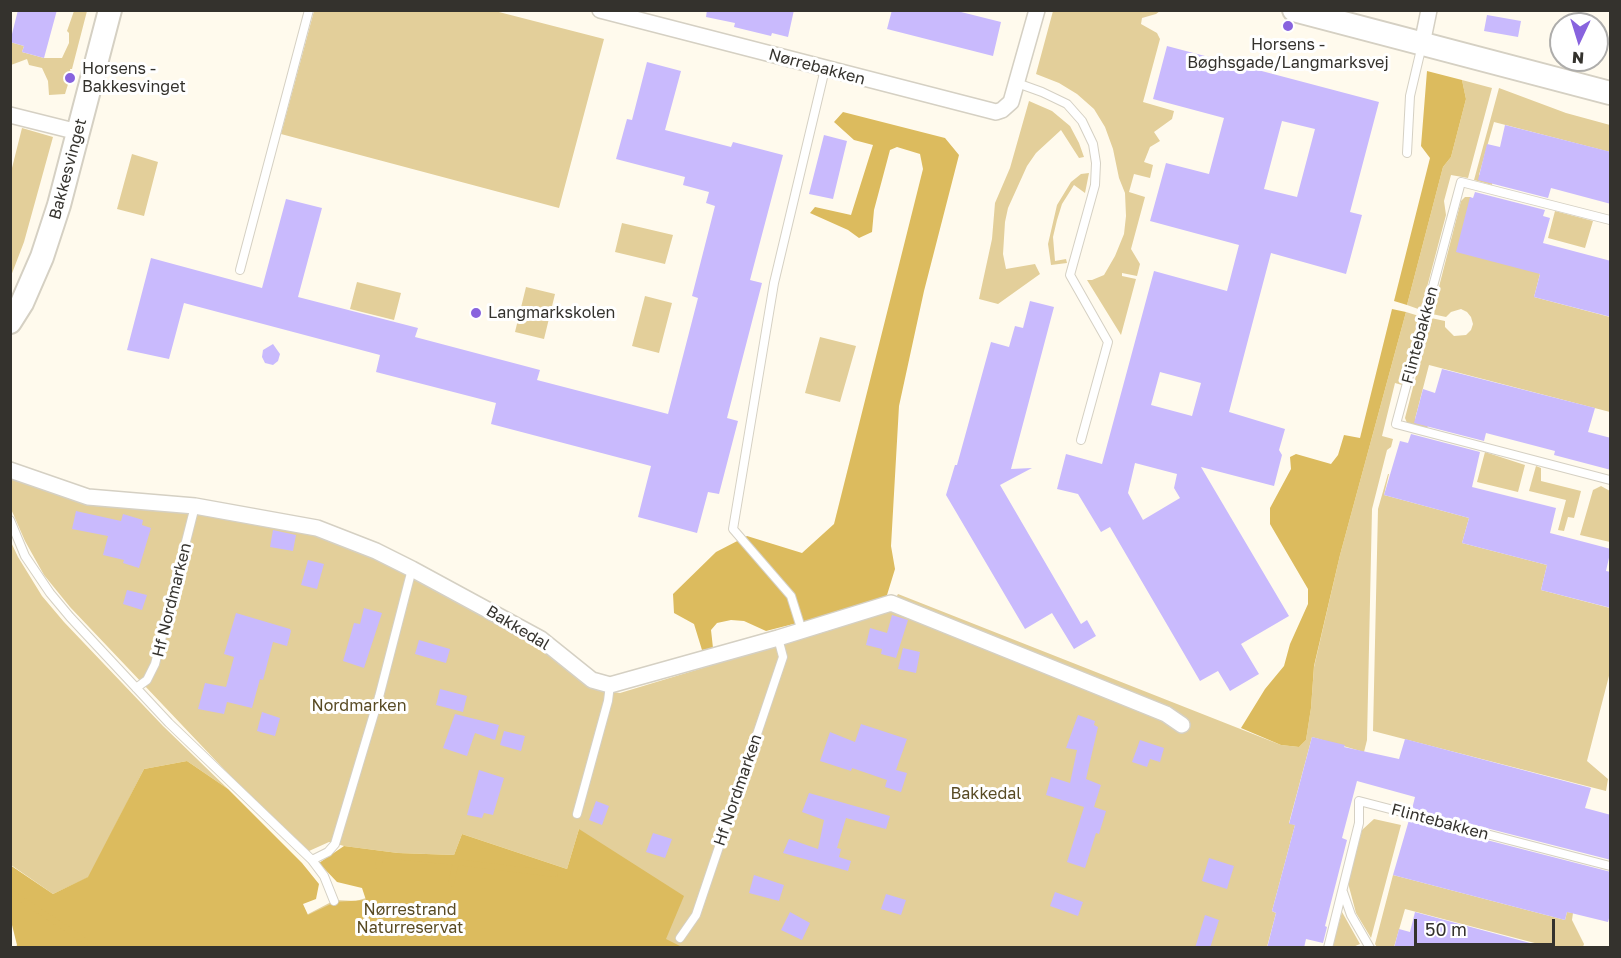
<!DOCTYPE html>
<meta charset="utf-8">
<style>
body{margin:0}
#map{position:relative;width:1621px;height:958px;overflow:hidden;background:#fffaed;font-family:"Golos Text",sans-serif}
canvas{display:block}
.frame{position:absolute;inset:0;border:12px solid #34322d;pointer-events:none}
.north{position:absolute;left:1549px;top:12px;width:60px;height:60px;box-sizing:border-box;background:#fff;border:2px solid #aeadab;border-radius:50%;rotate:184deg;font-size:16px;font-weight:700;line-height:24px;text-align:center;color:#34322d}
.north::after{content:'';display:block;margin:auto;width:21px;height:27px;background:#8863de;clip-path:polygon(50% 0,100% 100%,50% 72%,0 100%)}
.scale{position:absolute;left:1414px;top:919px;width:141px;height:27px;box-sizing:border-box;border:3px solid #34322d;border-top:0;padding-left:8px;font-size:18px;line-height:21px;white-space:nowrap;color:#34322d;-webkit-text-stroke:4px #fff;paint-order:stroke}
</style>
<div id="map">
<canvas width="1621" height="958"></canvas>
<div class="frame"></div>
<div class="north">N</div>
<div class="scale">50 m</div>
</div>
<script>
const context = document.querySelector('canvas').getContext('2d');
context.lineJoin = 'round';
function paint(path, color) { context.fillStyle = color; context.fill(path, 'evenodd'); }
const poly = rows => new Path2D(rows.map(r => 'M' + r).join(''));
function stroke(path, color, width, dash) { context.strokeStyle = color; context.lineWidth = width; context.lineCap = dash ? 'butt' : 'round'; context.setLineDash(dash || []); context.stroke(path); }
function write(font, color, halo, rows, align = 'center') {
  context.font = font + ' "Golos Text",sans-serif'; context.lineWidth = 6; context.setLineDash([]); context.textBaseline = 'middle'; context.strokeStyle = halo; context.fillStyle = color; for (const [text, x, y, turn = 0] of rows) {
    context.save(); context.translate(x, y); context.rotate((+turn || 0) * Math.PI / 180); context.textAlign = isNaN(turn) ? turn : align; if (halo) context.strokeText(text, 0, 0); context.fillText(text, 0, 0); context.restore();
  }
}
const green = poly([
 [74,11,87,11,72,69,70,69,71,74,67,73,66,80,69,81,65,94,49,95,48,81,42,68,29,65,27,59,11,65,10,42,24,46,22,52,44,58,62,58,69,43,69,33,67,31],
 [314,11,495,11,604,39,559,208,281,134],
 [1053,11,1160,11,1156,14,1142,18,1141,24,1157,33,1160,39,1143,102,1174,111,1172,119,1154,132,1160,141,1150,147,1144,162,1153,165,1150,178,1134,174,1129,192,1145,197,1131,249,1140,264,1137,276,1122,273,1122,276,1136,279,1121,335,1087,280,1092,280,1104,275,1115,256,1124,234,1126,216,1125,193,1119,178,1113,149,1105,127,1094,109,1077,94,1059,83,1036,74],
 [1462,80,1492,88,1468,178,1451,175,1444,201,1446,215,1421,310,1407,305,1443,167,1451,157,1466,99],
 [1499,88,1566,113,1610,125,1610,152,1494,122,1479,175,1493,179,1492,185,1474,180],
 [1029,101,1052,111,1070,126,1079,143,1084,157,1079,158,1061,130,1036,153,1027,166,1008,208,1005,222,1003,254,1006,269,1035,264,1040,274,998,304,979,299,992,239,995,203,1010,168],
 [22,128,53,137,24,242,11,276,11,172],
 [132,154,158,162,144,216,117,209],
 [1089,173,1085,193,1074,185,1062,204,1057,220,1053,237,1055,261,1066,259,1067,263,1051,265,1048,244,1057,205,1071,182,1081,174],
 [1465,197,1470,197,1540,274,1534,297,1610,317,1610,412,1429,365,1415,419,1429,423,1427,428,1407,423,1405,418,1431,318,1445,321,1445,327,1454,336,1466,335,1471,330,1473,324,1471,317,1467,312,1461,309,1451,312,1446,317,1432,314,1461,201],
 [1555,211,1593,221,1585,248,1548,238],
 [622,223,673,235,665,264,615,252],
 [357,282,401,293,394,320,350,309],
 [526,287,555,294,544,339,515,332],
 [645,296,672,303,659,353,632,346],
 [1406,312,1419,316,1402,385,1395,383,1382,436,1393,439,1391,447,1387,450,1372,509,1367,740,1364,752,1312,737,1289,823,1295,825,1272,911,1276,913,1267,947,248,947,268,935,335,900,356,901,393,890,607,911,579,829,567,869,462,834,454,855,398,853,344,846,329,842,309,851,237,783,70,607,44,575,25,541,11,509,10,475,307,533,363,553,537,643,589,688,620,693,888,612,898,594,1281,745,1299,747,1306,740,1311,708,1314,667,1340,555],
 [820,337,856,346,840,402,805,393],
 [1485,452,1525,465,1518,492,1477,482],
 [1536,466,1541,468,1541,481,1581,491,1574,518,1568,517,1564,531,1558,530,1566,500,1529,491],
 [1388,474,1389,474,1384,495,1469,518,1462,543,1547,565,1541,590,1610,608,1610,672,1587,761,1608,779,1606,791,1373,731,1378,509],
 [1601,486,1610,491,1610,542,1580,535,1593,490],
 [10,540,18,557,42,596,64,622,163,726,228,789,187,761,144,769,89,877,53,894,11,865],
 [1374,819,1401,825,1371,938,1356,913,1348,883,1362,830],
 [1393,875,1565,920,1567,912,1573,913,1572,920,1584,944,1583,947,1550,947,1405,909,1394,947,1377,947,1375,944],
 [1342,912,1360,944,1353,947,1332,947]
]);
const forest = poly([
 [1427,71,1462,80,1466,99,1451,157,1443,167,1407,305,1394,301,1430,158,1421,146],
 [843,112,945,138,959,155,924,291,899,406,891,546,895,569,887,595,879,602,766,631,744,621,731,620,717,623,711,630,713,648,702,650,694,624,674,613,673,594,716,552,747,536,802,553,834,524,923,169,920,154,897,147,890,150,874,210,872,232,859,238,848,230,810,213,815,207,851,215,873,145,854,140,834,122],
 [1392,309,1406,312,1340,555,1314,666,1311,708,1306,740,1299,747,1281,745,1241,728,1265,689,1284,666,1290,644,1308,604,1308,589,1270,524,1270,508,1291,469,1290,457,1296,454,1331,464,1338,455,1344,435,1360,438],
 [187,761,228,789,302,863,319,884,316,899,303,904,308,915,335,902,366,900,362,888,337,882,319,863,344,846,398,853,454,855,462,834,567,869,579,829,684,896,666,939,682,947,16,947,17,945,11,921,10,865,53,894,88,877,144,769]
]);
const stream = poly([
 [456,862,555,874],
 [378,866,381,855,456,862,451,884],
 [10,892,96,948]
]);
const building = poly([
 [18,10,57,10,44,58,22,52,24,46,10,42],
 [707,10,794,10,788,37,772,33,771,36,734,27,735,23,706,17],
 [892,10,953,10,1001,22,993,56,887,29],
 [1487,15,1521,21,1518,37,1484,31],
 [1167,46,1379,102,1350,212,1362,215,1346,274,1271,253,1229,412,1285,429,1279,450,1282,455,1274,486,1201,467,1289,616,1241,644,1259,674,1230,691,1218,671,1200,681,1110,527,1101,532,1078,494,1057,489,1066,454,1102,464,1154,271,1227,291,1239,245,1150,221,1166,163,1209,174,1224,118,1153,99],
 [1282,121,1315,129,1297,197,1264,189],
 [1160,372,1201,383,1192,416,1151,405],
 [1135,463,1177,474,1174,488,1180,498,1143,520,1128,493],
 [647,62,681,71,665,130,731,147,733,142,783,155,750,280,762,283,727,418,738,421,719,494,708,492,697,533,638,517,651,466,491,424,496,403,376,372,380,355,184,303,169,359,127,350,151,258,262,288,286,199,322,208,298,297,418,328,415,337,540,370,537,380,668,414,698,298,692,296,715,206,706,203,709,192,683,185,685,177,616,159,627,119,632,120],
 [1505,125,1611,152,1611,204,1551,188,1548,198,1478,180,1487,144,1500,147],
 [824,135,847,141,833,199,809,194],
 [1475,192,1545,210,1543,216,1550,218,1543,243,1611,261,1611,317,1534,297,1540,274,1456,252,1470,197,1473,198],
 [1030,301,1054,307,1011,469,1032,468,1000,485,1081,624,1087,620,1096,636,1074,649,1052,613,1025,629,946,495,955,465,957,465,991,342,1009,347,1015,326,1023,328],
 [273,344,280,354,278,361,273,365,265,363,262,357,263,350],
 [1442,369,1595,408,1588,432,1611,438,1611,470,1554,455,1555,451,1486,433,1484,441,1414,423,1423,389,1435,393],
 [1411,434,1480,452,1472,487,1556,508,1550,533,1611,549,1606,571,1611,572,1611,608,1541,590,1547,565,1462,543,1469,518,1384,495,1400,441,1408,443],
 [76,511,121,521,123,514,143,520,142,525,151,528,139,568,123,563,124,560,103,555,108,536,72,529],
 [273,530,296,535,293,551,270,547],
 [308,560,324,564,317,589,301,585],
 [127,590,147,595,142,610,123,604],
 [364,608,382,613,364,668,343,661,354,623,360,624],
 [236,613,290,629,291,631,287,646,273,642,263,680,260,679,252,708,227,702,224,714,198,709,205,683,226,687,234,657,224,654],
 [892,615,908,620,896,658,881,654,882,649,866,645,870,628,887,633],
 [419,640,450,649,446,663,415,654],
 [903,648,920,652,916,673,898,669],
 [440,689,467,696,463,712,436,705],
 [262,712,280,718,275,736,257,731],
 [455,714,499,725,495,740,475,733,467,756,443,748],
 [1078,715,1095,721,1094,725,1098,727,1086,779,1101,785,1094,807,1106,811,1099,834,1096,833,1085,868,1067,862,1084,807,1046,795,1051,777,1070,783,1077,750,1066,748],
 [861,724,907,739,896,770,907,773,901,792,885,787,887,780,852,768,851,771,820,761,830,732,855,742],
 [504,731,525,736,521,751,500,745],
 [1312,737,1345,745,1344,747,1399,759,1405,739,1591,788,1585,808,1611,815,1611,860,1412,809,1415,797,1357,781,1342,838,1347,840,1325,926,1327,927,1323,943,1306,939,1304,948,1267,948,1276,913,1272,911,1295,825,1289,824],
 [1140,740,1164,748,1160,762,1150,759,1147,767,1132,762],
 [479,770,504,778,493,815,484,813,482,818,467,815],
 [809,793,890,816,886,829,846,818,837,848,841,849,839,857,851,861,848,871,783,853,789,839,818,849,824,820,802,812],
 [596,801,609,806,602,825,589,820],
 [1409,820,1611,872,1611,911,1608,922,1567,912,1565,920,1393,875],
 [653,833,672,839,665,858,646,852],
 [1209,858,1234,866,1227,889,1202,881],
 [754,875,784,885,779,901,749,893],
 [1055,892,1083,902,1078,916,1050,906],
 [886,894,906,900,901,915,881,909],
 [790,912,810,923,802,940,781,930],
 [1415,912,1530,943,1529,948,1394,948,1399,929,1410,932],
 [1205,915,1219,920,1210,948,1195,948]
]);
const lane = poly([
 [1017,83,1042,92,1067,104,1082,121,1093,144,1096,163,1095,185,1070,275,1108,342,1081,440],
 [1407,153,1410,96,1422,45],
 [1610,220,1461,182,1396,424,1610,480],
 [240,270,309,10],
 [10,520,25,556,50,593,70,617,169,723,312,860,324,876,334,901],
 [802,631,791,596,733,529,774,283,825,69],
 [136,688,147,680,155,664,195,506],
 [577,814,608,701,610,685],
 [312,860,328,852,335,844,379,697,412,569],
 [1343,892,1351,915,1370,948],
 [680,938,696,915,783,657,778,638],
 [1328,948,1359,823,1359,801,1610,866]
]);
const street = poly([
 [600,10,996,112,1002,110,1011,102,1037,10],
 [1422,44,1429,10],
 [10,115,78,132],
 [10,470,88,497,195,506,317,528,376,551,412,569,541,639,592,680,610,685,778,638,891,603,1166,714,1182,725]
]);
const secondary = poly([
 [1294,10,1610,93],
 [10,322,22,303,42,257,59,205,110,10]
]);
const markers = [
 [1288,26,6,"#8863de"],
 [70,78,6,"#8863de"],
 [476,313,6,"#8863de"]
];
const poiNames = [
 ["Horsens -",1288,45,"center"],
 ["Bøghsgade/Langmarksvej",1288,63,"center"],
 ["Horsens -",82,69],
 ["Bakkesvinget",82,87],
 ["Langmarkskolen",488,313]
];
const streetNames = [
 ["Nørrebakken",817,67,15],
 ["Bakkesvinget",68,169,-75],
 ["Flintebakken",1420,335,-75],
 ["Hf Nordmarken",172,600,-76],
 ["Bakkedal",518,628,31],
 ["Hf Nordmarken",738,790,-71],
 ["Flintebakken",1440,822,15]
];
const parkNames = [
 ["Nordmarken",359,706],
 ["Bakkedal",986,794],
 ["Nørrestrand",410,910],
 ["Naturreservat",410,928]
];
paint(green, '#e3cf9a');
paint(forest, '#dcbb5e');
stroke(stream, '#dcbb5e', 6);
paint(building, '#c9bafd');
stroke(lane, '#d5d0c3', 10);
stroke(street, '#d5d0c3', 18);
stroke(secondary, '#d5d0c3', 26);
stroke(lane, '#fff', 8);
stroke(street, '#fff', 15);
stroke(secondary, '#fff', 22);
for (const [x, y, r, color] of markers) { const dot = new Path2D(); dot.arc(x, y, r, 0, 2 * Math.PI); context.fillStyle = color; context.fill(dot); stroke(dot, '#fff', 2); }
write('16px', '#34322d', '#fff', poiNames, 'left');
write('16px', '#34322d', '#fff', streetNames);
write('16px', '#584a23', '#fff', parkNames);
</script>
